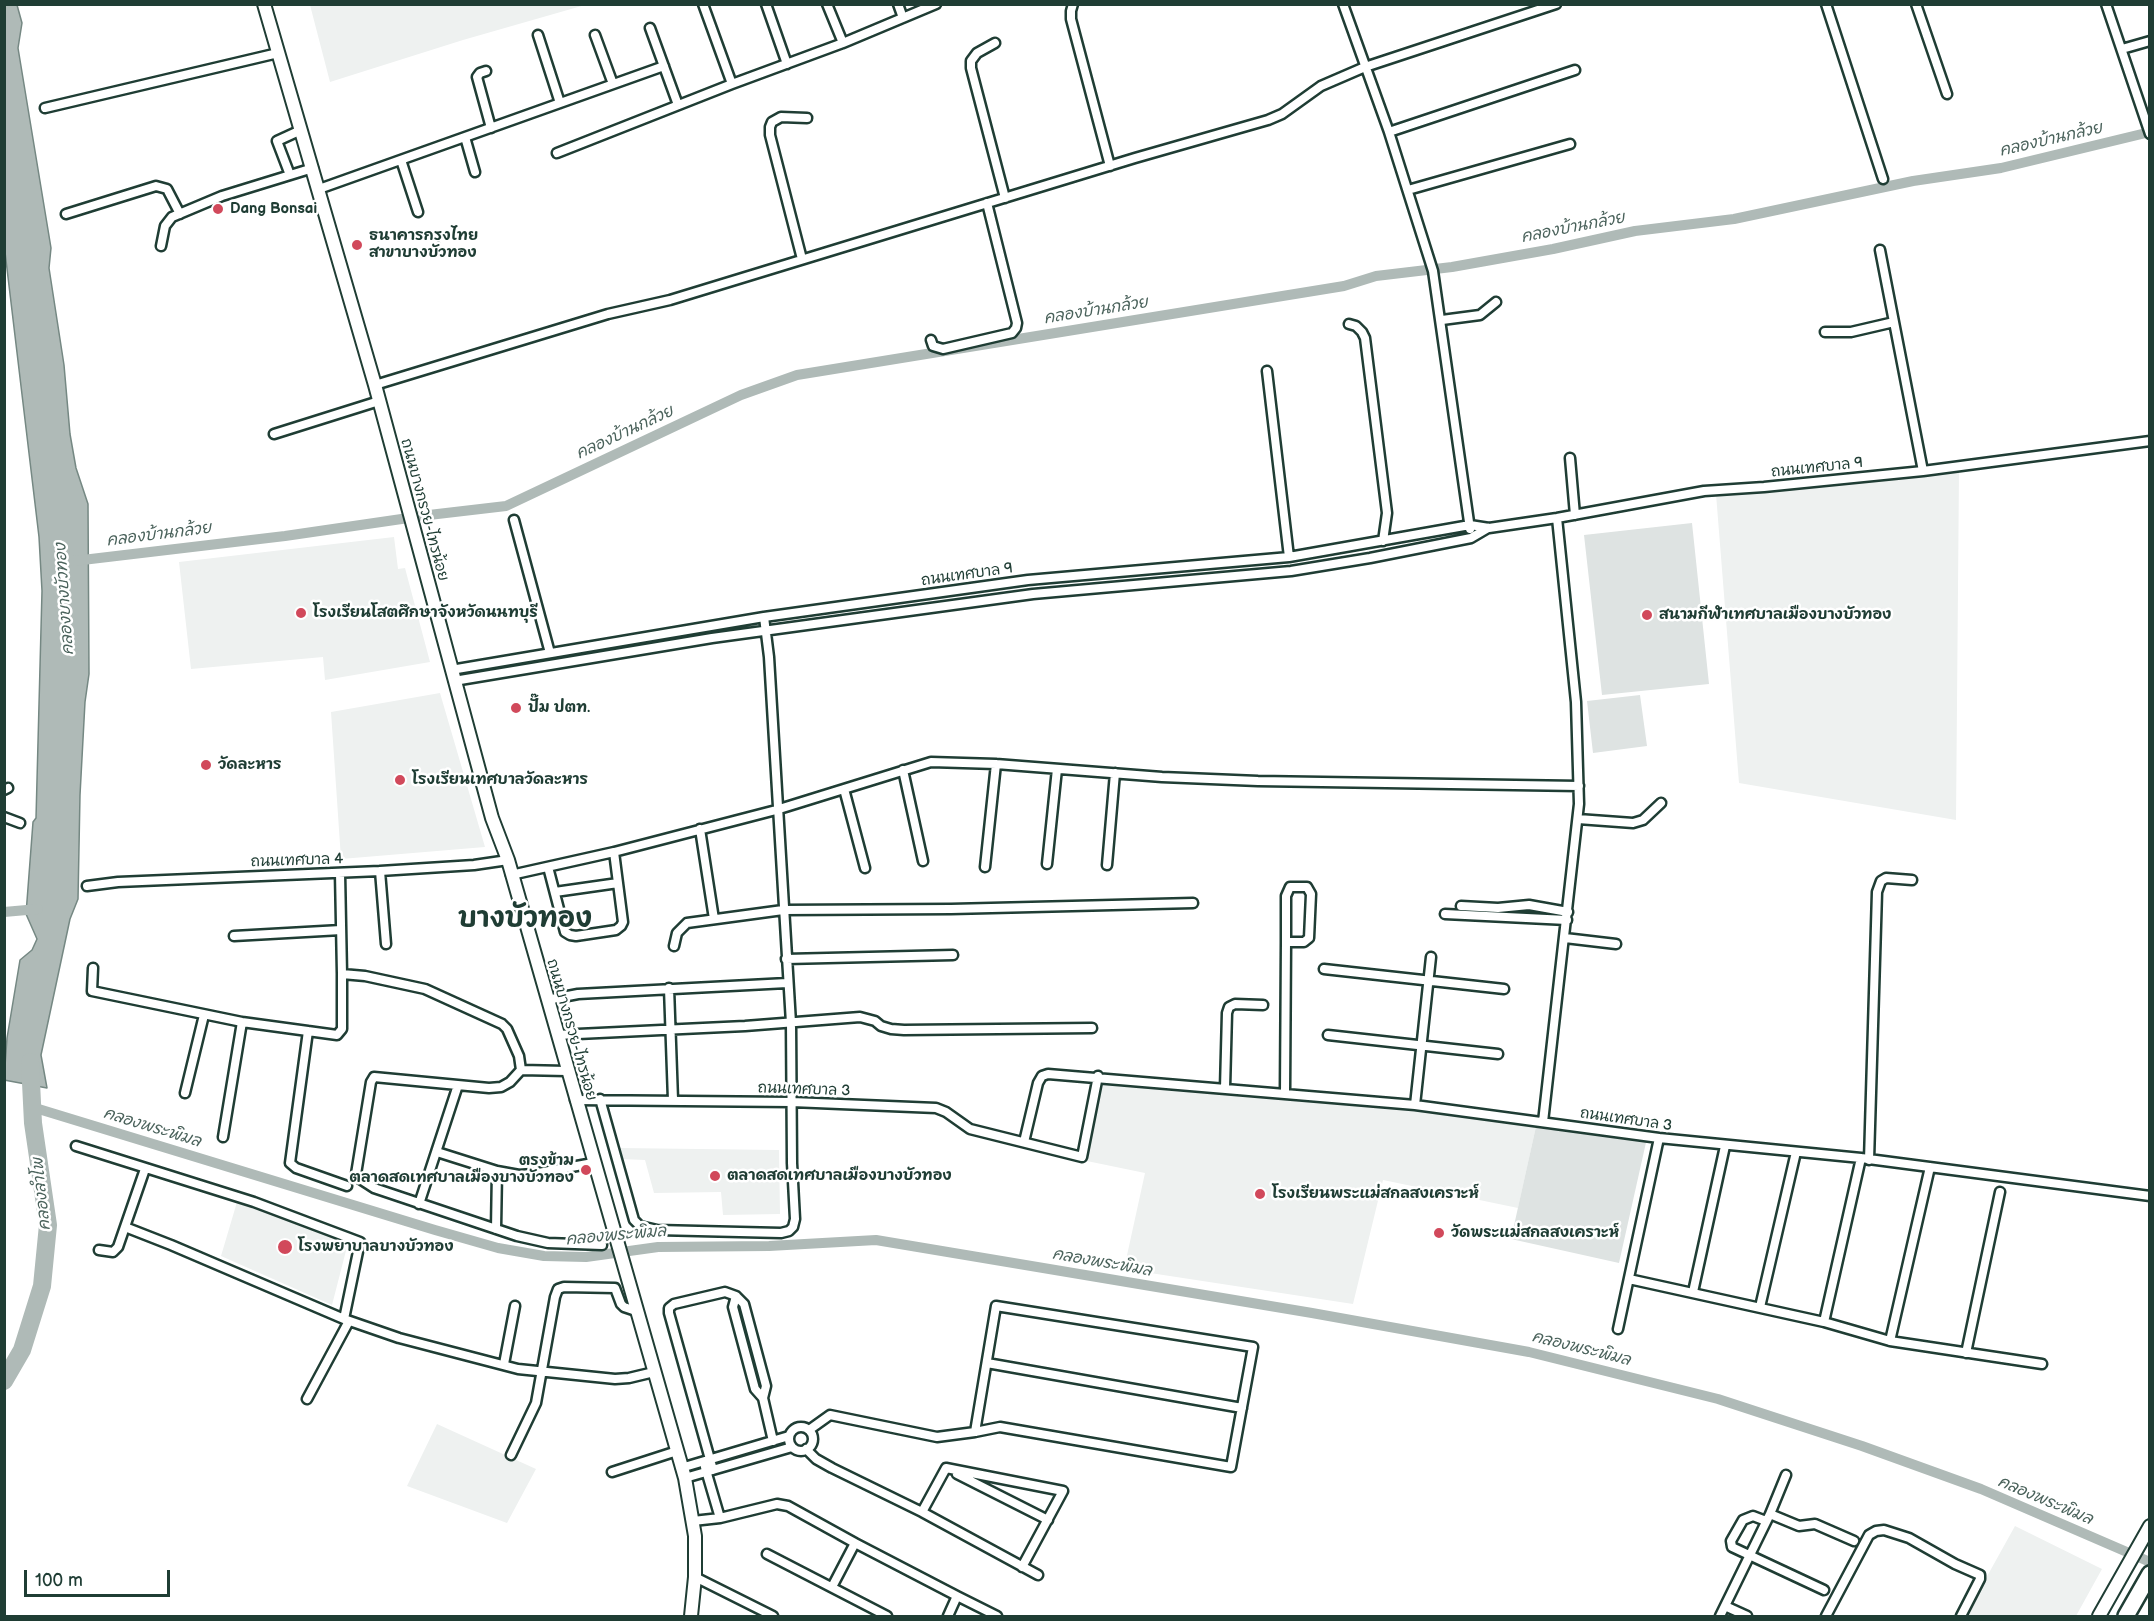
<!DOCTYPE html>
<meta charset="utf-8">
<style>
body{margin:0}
#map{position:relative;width:2154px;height:1621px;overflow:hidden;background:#fff;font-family:"Balsamiq Sans",sans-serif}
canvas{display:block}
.frame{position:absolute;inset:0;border:6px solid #1f3d34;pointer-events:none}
.scale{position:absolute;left:24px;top:1570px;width:146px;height:27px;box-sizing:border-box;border:3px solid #1f3d34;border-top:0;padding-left:8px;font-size:18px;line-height:21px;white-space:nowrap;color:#1f3d34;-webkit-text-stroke:4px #fff;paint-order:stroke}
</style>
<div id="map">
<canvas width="2154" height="1621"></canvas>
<div class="frame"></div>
<div class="scale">100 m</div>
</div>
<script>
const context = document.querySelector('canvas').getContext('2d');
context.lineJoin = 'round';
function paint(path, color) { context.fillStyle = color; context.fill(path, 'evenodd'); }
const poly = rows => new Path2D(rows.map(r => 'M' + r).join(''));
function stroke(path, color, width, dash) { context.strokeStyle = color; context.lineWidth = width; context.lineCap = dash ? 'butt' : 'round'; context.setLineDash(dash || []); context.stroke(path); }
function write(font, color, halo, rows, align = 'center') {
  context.font = font + ' "Balsamiq Sans","Playpen Sans Thai",sans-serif'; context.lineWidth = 5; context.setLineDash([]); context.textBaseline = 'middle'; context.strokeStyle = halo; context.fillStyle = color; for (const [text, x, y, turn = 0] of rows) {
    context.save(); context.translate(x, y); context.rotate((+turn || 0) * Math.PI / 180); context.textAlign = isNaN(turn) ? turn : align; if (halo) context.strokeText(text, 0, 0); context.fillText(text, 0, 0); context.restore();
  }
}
const built = poly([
 [310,5,310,4,585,5,463,40,330,82],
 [1959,471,1956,820,1739,783,1716,494],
 [394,537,398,569,405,568,430,662,325,680,323,657,191,669,179,562],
 [440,693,485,847,341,859,331,712],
 [1101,1076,1537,1122,1518,1208,1383,1180,1353,1304,1124,1269,1145,1173,1082,1160],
 [619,1148,779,1150,780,1214,723,1215,721,1192,654,1193,645,1160,621,1159],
 [237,1202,349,1239,332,1305,221,1256],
 [437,1424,536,1469,507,1523,407,1486],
 [2015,1526,2102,1569,2076,1616,1965,1616]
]);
const green = poly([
 [1692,523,1709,684,1602,695,1584,535],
 [1640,695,1647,746,1593,753,1587,701],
 [1537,1122,1647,1138,1619,1263,1511,1239]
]);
const water = poly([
 [4,5,17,5,22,23,18,48,51,248,49,268,64,365,70,434,76,468,88,504,89,674,85,702,80,795,78,899,70,919,41,1055,47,1088,4,1080,7,1038,20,960,32,950,37,939,26,914,33,822,36,818,42,591,39,537,5,252,4,5]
]);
const canal = poly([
 [74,561,285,536,429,515,506,506,741,395,797,375,1344,286,1376,276,1452,267,1553,249,1635,231,1734,219,1913,181,2001,168,2150,132],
 [4,912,38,909],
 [32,1107,435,1230,498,1248,544,1256,586,1257,658,1247,769,1246,876,1240,1312,1313,1529,1352,1718,1399,1862,1446,1981,1489,2150,1562]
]);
const river = poly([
 [4,1381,22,1350,42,1286,48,1225,33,1123,30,1062]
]);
const street = poly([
 [703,4,732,84],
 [766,4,787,64],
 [827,4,843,43],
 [898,4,903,18],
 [1073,4,1071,11,1071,19,1110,166],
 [1343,4,1389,132,1433,271,1470,529],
 [1826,4,1883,179],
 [1916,4,1947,94],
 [2106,4,2150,134],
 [650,28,678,105],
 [538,35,560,103],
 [595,35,613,84],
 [995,43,977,53,971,61,971,68,1005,198],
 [2122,49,2150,41],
 [486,71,480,73,477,77,491,128],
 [45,108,278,53],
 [1389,132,1575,70],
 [465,137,475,172],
 [557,153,732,84,843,43,936,4],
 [401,160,418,212],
 [290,175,277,141,301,130],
 [319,189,664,66],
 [1408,190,1570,144],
 [66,214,156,186,167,189,180,214],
 [161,246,165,226,172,217,222,196,313,168],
 [1880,250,1923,471],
 [802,259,770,135,770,127,772,122,781,117,807,118],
 [1442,320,1480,315,1496,302],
 [1349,324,1356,326,1362,332,1365,338,1387,513,1383,541],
 [1825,332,1851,332,1894,322],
 [931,340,933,346,943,349,1012,333,1016,328,1017,323,987,203],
 [1267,371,1289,557],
 [375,385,608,314,670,300,1135,158,1268,120,1282,114,1321,86,1365,67,1556,4],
 [274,434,379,401],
 [1570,458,1575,515],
 [514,520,550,653],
 [451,670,764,617,1028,580,1289,557,1470,525,1489,528,1557,518,1704,491,1764,487,1923,471,2150,441],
 [454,681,712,638,1033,594,1291,571,1370,558,1471,538,1488,528],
 [903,770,923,861],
 [844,789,865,868],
 [4,790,8,788],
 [4,817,20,823],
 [1578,819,1633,823,1643,820,1661,803],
 [700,829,714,919],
 [1047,864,1057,769],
 [1107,865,1115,773],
 [548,867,565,932,570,935,576,936,616,930,621,926,623,922,614,852],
 [985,867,996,764],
 [380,871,386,944],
 [511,875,614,852,776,810,931,762,996,764,1162,777,1258,781,1579,786],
 [87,886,118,882,380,871,474,865,508,860],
 [555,892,618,883],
 [1461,906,1498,908,1529,905,1568,912],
 [1445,914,1567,920],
 [234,936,341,930],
 [1565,938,1616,944],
 [674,946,677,933,687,923,783,910,951,909,1193,903],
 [786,959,953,955],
 [93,968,92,991,242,1022,337,1035,342,1029,342,974,340,873],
 [1324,969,1504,989],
 [342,974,365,976,425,989,502,1024,507,1029,519,1056,521,1070],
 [669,988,673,1100],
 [547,1000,578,994,787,983],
 [308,1031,290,1163,296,1168,347,1186],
 [557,1035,745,1026,860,1017,875,1021,881,1026,891,1029,904,1030,1092,1028],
 [1328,1035,1498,1054],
 [567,1071,521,1070,510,1082,501,1087,489,1088,374,1077,371,1082,356,1174,357,1177,374,1188,517,1236,548,1243,602,1245],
 [1225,1088,1227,1013,1229,1007,1235,1004,1263,1005],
 [185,1093,204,1015],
 [1285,1093,1286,942,1286,896,1290,887,1307,887,1311,894,1309,938,1304,942,1286,942],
 [600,1099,634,1220,640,1226,657,1230,781,1233,789,1231,793,1227,795,1219,792,1163,791,1023,769,657,764,617],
 [575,1100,792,1102,936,1108,946,1112,970,1129,1082,1157,1098,1076],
 [1415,1105,1431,957],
 [1543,1122,1579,804,1576,702,1557,518],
 [223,1137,242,1022],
 [1024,1142,1038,1083,1042,1076,1048,1074,1415,1105,1659,1138,1861,1158,2150,1196],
 [76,1146,254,1202,360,1242,344,1319],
 [437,1152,497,1171,519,1175,533,1174,593,1163],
 [1869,1160,1877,892,1881,881,1886,878,1912,880],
 [419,1204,458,1085],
 [125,1227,171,1245,344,1319,399,1338,518,1369,615,1379,629,1378,654,1372],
 [496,1229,497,1171],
 [99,1250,113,1252,118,1247,145,1169],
 [1629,1279,1824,1322,1890,1341,2042,1364],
 [1693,1292,1725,1146],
 [736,1296,733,1307,755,1389,763,1398,773,1441],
 [1760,1307,1796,1152],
 [1824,1322,1861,1158],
 [1618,1329,1659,1138],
 [1890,1341,1930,1167],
 [1966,1353,2000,1192],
 [987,1363,1242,1408],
 [504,1364,515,1306],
 [307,1399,349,1321],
 '789 1439a12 12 0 1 1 24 0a12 12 0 1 1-24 0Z',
 [809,1430,830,1415,937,1437,975,1432,1000,1427,1231,1467,1253,1347,996,1306,975,1432],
 [806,1449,816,1459,832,1468,922,1512,1038,1575],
 [511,1455,536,1403,555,1297,558,1289,564,1287,615,1288,621,1304,624,1307,636,1311],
 [705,1467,720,1518],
 [681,1468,789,1436],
 [713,1470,669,1313,669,1308,674,1304,725,1292,736,1296,744,1304,766,1386,763,1398],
 [612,1472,677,1451],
 [957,1474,1048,1520],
 [685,1478,792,1447],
 [922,1512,946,1468,1063,1491,1022,1567],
 [1770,1514,1786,1475],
 [693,1521,720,1518,777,1504,788,1506,855,1543,832,1587],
 [1766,1521,1753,1516,1743,1520,1731,1541,1732,1547,1824,1590],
 [855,1543,957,1596,948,1616],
 [767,1554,887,1616],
 [695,1577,773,1616],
 [957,1596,997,1616],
 [1725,1606,1747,1616],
 [1720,1616,1770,1514,1799,1526,1815,1524,1854,1541],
 [1826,1616,1869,1535,1876,1531,1884,1530,1909,1538,1955,1564,1980,1575,1980,1579,1961,1616]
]);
const secondary = poly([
 [264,4,375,385,492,818,508,860,685,1478,695,1536,695,1577,691,1616],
 [2099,1616,2150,1526]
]);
const highway = poly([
 [2126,1616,2150,1574]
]);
const markers = [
 [218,209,6,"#d1495b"],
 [357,245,6,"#d1495b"],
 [301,613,6,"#d1495b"],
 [1647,615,6,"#d1495b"],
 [516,708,6,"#d1495b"],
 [206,765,6,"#d1495b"],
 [400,780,6,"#d1495b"],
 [586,1170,6,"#d1495b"],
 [715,1176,6,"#d1495b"],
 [1260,1194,6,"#d1495b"],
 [1439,1233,6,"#d1495b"],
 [285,1247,8,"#d1495b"]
];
const poiNames = [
 ["Dang Bonsai",230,209],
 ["ธนาคารกรุงไทย",369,236],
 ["สาขาบางบัวทอง",369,253],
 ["โรงเรียนโสตศึกษาจังหวัดนนทบุรี",313,613],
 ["สนามกีฬาเทศบาลเมืองบางบัวทอง",1659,615],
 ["ปั๊ม ปตท.",528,708],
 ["วัดละหาร",218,765],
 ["โรงเรียนเทศบาลวัดละหาร",412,780],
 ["ตรงข้าม",574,1161,"right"],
 ["ตลาดสดเทศบาลเมืองบางบัวทอง",574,1178,"right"],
 ["ตลาดสดเทศบาลเมืองบางบัวทอง",727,1176],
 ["โรงเรียนพระแม่สกลสงเคราะห์",1272,1194],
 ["วัดพระแม่สกลสงเคราะห์",1451,1233],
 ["โรงพยาบาลบางบัวทอง",298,1247]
];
const streetNames = [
 ["ถนนเทศบาล 9",1817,468,-6],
 ["ถนนบางกรวย-ไทรน้อย",424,510,75],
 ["ถนนเทศบาล 9",967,575,-8],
 ["ถนนเทศบาล 4",297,861,-2],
 ["ถนนบางกรวย-ไทรน้อย",571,1030,74],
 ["ถนนเทศบาล 3",804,1090,2],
 ["ถนนเทศบาล 3",1626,1120,8]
];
const waterNames = [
 ["คลองบ้านกล้วย",2051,140,-13],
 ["คลองบ้านกล้วย",1573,228,-11],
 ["คลองบ้านกล้วย",1096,311,-9],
 ["คลองบ้านกล้วย",625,433,-25],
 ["คลองบ้านกล้วย",159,535,-7],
 ["คลองบางบัวทอง",65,599,-94],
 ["คลองพระพิมล",152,1128,17],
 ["คลองลำโพ",42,1194,-96],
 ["คลองพระพิมล",616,1236,-5],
 ["คลองพระพิมล",1102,1263,10],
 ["คลองพระพิมล",1581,1349,14],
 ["คลองพระพิมล",2045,1501,23]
];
const townNames = [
 ["บางบัวทอง",525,920]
];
paint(built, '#eef1f0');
paint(green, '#dee3e2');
paint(water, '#afbab7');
stroke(water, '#758883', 1.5);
stroke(canal, '#afbab7', 10);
stroke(river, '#afbab7', 18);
stroke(street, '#1f3d34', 13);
stroke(secondary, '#1f3d34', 16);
stroke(highway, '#1f3d34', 20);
stroke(street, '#fff', 8);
stroke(secondary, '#fff', 12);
stroke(highway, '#fff', 15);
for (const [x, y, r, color] of markers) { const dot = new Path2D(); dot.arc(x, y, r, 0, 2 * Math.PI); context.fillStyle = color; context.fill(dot); stroke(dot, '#fff', 2); }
write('bold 15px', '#1f3d34', '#fff', poiNames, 'left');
write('15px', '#1f3d34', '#fff', streetNames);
write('italic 16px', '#4a625b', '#fff', waterNames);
write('bold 27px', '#1f3d34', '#fff', townNames);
</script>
